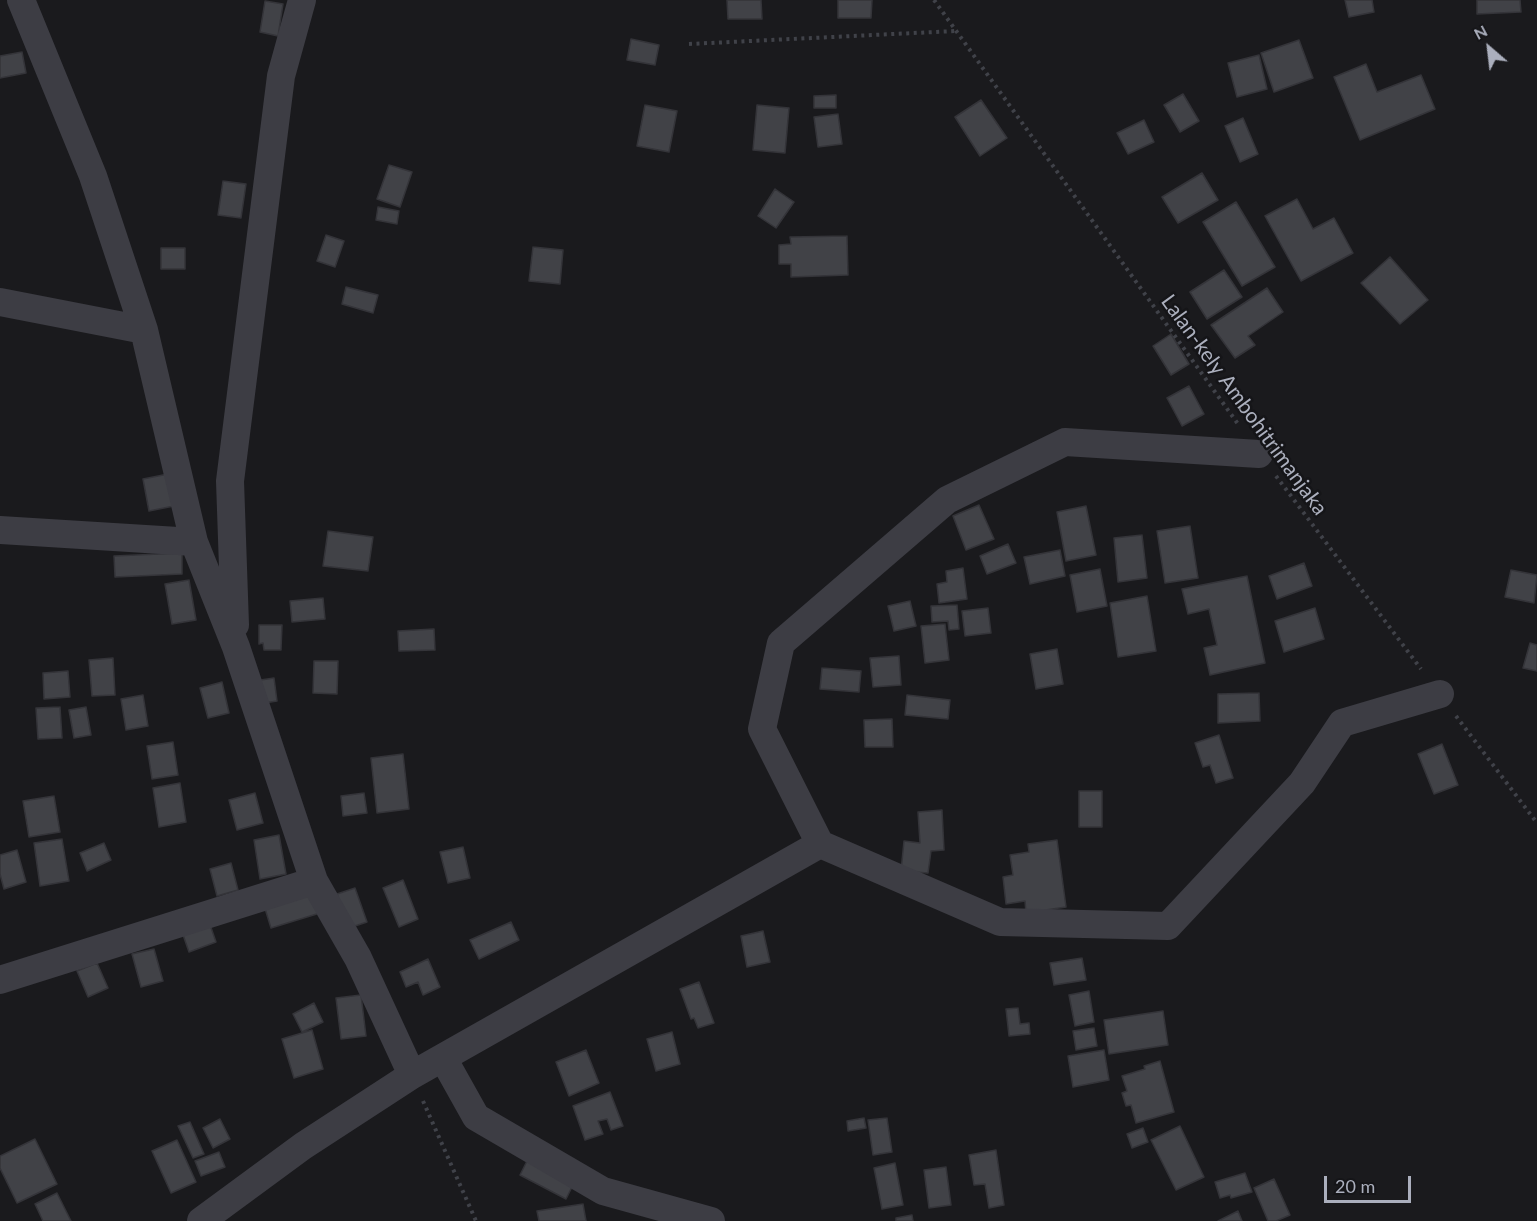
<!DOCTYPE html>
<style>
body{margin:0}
#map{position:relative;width:1537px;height:1221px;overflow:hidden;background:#1a1a1d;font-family:Lato,sans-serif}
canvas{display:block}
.north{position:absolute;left:1459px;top:18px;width:60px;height:60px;-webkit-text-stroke:4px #151518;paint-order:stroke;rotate:332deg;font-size:16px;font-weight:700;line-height:24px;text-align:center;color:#abafbd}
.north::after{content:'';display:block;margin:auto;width:21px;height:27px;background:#abafbd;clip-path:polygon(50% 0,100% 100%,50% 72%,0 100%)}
.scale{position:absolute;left:1324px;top:1176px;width:87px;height:27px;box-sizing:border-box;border:3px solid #abafbd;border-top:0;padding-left:8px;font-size:18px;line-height:21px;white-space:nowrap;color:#abafbd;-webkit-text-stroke:4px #151518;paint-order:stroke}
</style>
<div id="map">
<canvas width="1537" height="1221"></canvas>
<div class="north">N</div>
<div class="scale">20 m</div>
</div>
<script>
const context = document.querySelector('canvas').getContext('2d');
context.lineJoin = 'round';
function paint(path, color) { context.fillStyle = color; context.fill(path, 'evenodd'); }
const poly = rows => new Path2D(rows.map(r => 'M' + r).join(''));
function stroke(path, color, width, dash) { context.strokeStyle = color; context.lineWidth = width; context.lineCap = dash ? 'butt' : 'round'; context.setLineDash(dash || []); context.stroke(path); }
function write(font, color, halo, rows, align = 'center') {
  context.font = font + ' Lato,sans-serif'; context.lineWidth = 5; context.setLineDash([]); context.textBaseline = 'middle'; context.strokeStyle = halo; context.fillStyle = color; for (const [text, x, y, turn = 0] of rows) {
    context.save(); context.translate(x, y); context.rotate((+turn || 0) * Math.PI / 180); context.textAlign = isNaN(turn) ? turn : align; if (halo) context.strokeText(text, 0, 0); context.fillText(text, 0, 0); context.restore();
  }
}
const building = poly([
 [727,0,761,0,762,19,728,19,727,0],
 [838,0,872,0,871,18,838,18,838,0],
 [1345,0,1372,0,1374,12,1349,17,1345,0],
 [1477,0,1520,0,1521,12,1477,14,1477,0],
 [265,1,283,4,278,36,260,32,265,1],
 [631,39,659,45,655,65,627,60,631,39],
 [1299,40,1313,78,1274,92,1261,53,1299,40],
 [22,52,26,73,0,78,0,56,22,52],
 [1259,55,1267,89,1237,97,1228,63,1259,55],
 [1366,64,1377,92,1421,75,1435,109,1360,140,1334,77,1366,64],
 [1183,94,1199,121,1180,132,1164,105,1183,94],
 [836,95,836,108,814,108,814,96,836,95],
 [981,100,1007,138,980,156,955,117,981,100],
 [645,105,677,111,669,152,637,146,645,105],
 [757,105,789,108,785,153,753,150,757,105],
 [838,114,842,144,818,147,814,117,838,114],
 [1243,118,1258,154,1240,162,1225,126,1243,118],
 [1144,120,1154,142,1128,154,1117,133,1144,120],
 [389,165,412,172,400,207,377,199,389,165],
 [1202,173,1218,200,1178,223,1162,197,1202,173],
 [223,181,246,184,241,218,218,215,223,181],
 [775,189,794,202,776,228,758,216,775,189],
 [1297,199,1313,229,1334,218,1353,253,1301,281,1265,216,1297,199],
 [1236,202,1275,267,1242,286,1203,222,1236,202],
 [378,207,399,211,397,224,376,220,378,207],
 [326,235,344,241,335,267,317,261,326,235],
 [847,236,848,275,791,277,791,264,779,264,779,245,791,244,790,237,847,236],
 [533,247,563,250,560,284,529,281,533,247],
 [161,248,185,248,185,269,161,269,161,248],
 [1390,257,1428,300,1400,324,1361,283,1390,257],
 [1224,270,1242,297,1207,319,1190,292,1224,270],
 [346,287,378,295,373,313,342,304,346,287],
 [1267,288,1283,312,1248,336,1255,345,1235,358,1211,325,1267,288],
 [1171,334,1189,364,1171,375,1153,346,1171,334],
 [1189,386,1204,414,1182,426,1167,398,1189,386],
 [168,474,174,506,149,511,143,479,168,474],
 [979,505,994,539,966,550,953,516,979,505],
 [1086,506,1096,555,1066,561,1057,512,1086,506],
 [1190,526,1198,578,1165,583,1157,531,1190,526],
 [328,531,373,537,368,571,323,566,328,531],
 [1142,535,1147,578,1118,582,1114,538,1142,535],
 [1008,544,1016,563,987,574,980,556,1008,544],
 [1060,550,1065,576,1030,584,1024,557,1060,550],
 [182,553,182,574,115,577,114,556,182,553],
 [1304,563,1312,586,1277,599,1269,576,1304,563],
 [963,568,967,599,939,603,937,584,947,582,946,571,963,568],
 [1100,569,1107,606,1077,612,1070,575,1100,569],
 [1511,570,1537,575,1534,603,1505,597,1511,570],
 [1247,576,1265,663,1210,675,1204,648,1217,645,1209,609,1188,614,1182,589,1247,576],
 [189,580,196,620,172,624,165,584,189,580],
 [1147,596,1156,651,1118,657,1110,603,1147,596],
 [323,598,325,619,292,622,290,601,323,598],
 [910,601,916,626,894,631,888,606,910,601],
 [957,605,959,629,949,630,948,621,932,622,931,606,957,605],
 [988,608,991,633,965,636,962,611,988,608],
 [1315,608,1324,639,1284,652,1275,621,1315,608],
 [945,624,949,660,925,663,921,626,945,624],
 [259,625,282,625,281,650,264,650,263,643,259,644,259,625],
 [434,629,435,650,399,651,398,631,434,629],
 [1530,643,1537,645,1537,671,1523,668,1530,643],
 [1057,649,1063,684,1036,689,1030,654,1057,649],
 [899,656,901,685,873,687,870,658,899,656],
 [113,658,115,695,92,696,89,660,113,658],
 [314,661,338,661,337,694,313,693,314,661],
 [822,668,861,671,859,692,820,689,822,668],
 [68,671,70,697,44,699,43,673,68,671],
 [274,678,277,701,258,704,254,681,274,678],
 [222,682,229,713,208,718,200,688,222,682],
 [1259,693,1260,721,1218,723,1218,694,1259,693],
 [143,695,148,726,126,730,121,699,143,695],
 [907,695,950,700,948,719,905,715,907,695],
 [60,707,62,738,38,739,36,708,60,707],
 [86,707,91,735,74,738,69,710,86,707],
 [892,719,893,747,865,747,864,720,892,719],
 [1219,735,1233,778,1216,783,1210,765,1203,767,1195,743,1219,735],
 [173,742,178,775,152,779,147,746,173,742],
 [1442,744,1458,785,1434,794,1418,754,1442,744],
 [403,754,409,809,377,813,371,758,403,754],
 [180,783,186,822,159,827,153,788,180,783],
 [1079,791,1102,791,1102,827,1079,827,1079,791],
 [255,793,263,823,237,830,229,800,255,793],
 [364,793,367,813,343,816,341,796,364,793],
 [54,796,60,832,29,837,23,801,54,796],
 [942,810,944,850,931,851,928,873,901,871,904,841,920,843,918,812,942,810],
 [279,835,286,874,260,879,254,840,279,835],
 [62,839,69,881,40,886,34,843,62,839],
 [1057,840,1066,907,1026,913,1025,901,1006,904,1003,877,1013,875,1010,855,1029,852,1028,844,1057,840],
 [104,843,111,860,87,871,80,853,104,843],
 [463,847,470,878,448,883,440,852,463,847],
 [17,850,26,882,4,889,0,874,0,855,17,850],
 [231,863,238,890,217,896,210,869,231,863],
 [403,880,418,919,399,927,383,888,403,880],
 [312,887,320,913,271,928,263,902,312,887],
 [355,888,367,922,349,928,337,894,355,888],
 [208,919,216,942,189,952,181,929,208,919],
 [511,922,519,940,479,959,470,940,511,922],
 [763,931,770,962,747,967,741,936,763,931],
 [154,949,163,981,141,987,132,954,154,949],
 [1082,958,1086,980,1054,985,1050,963,1082,958],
 [428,959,440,987,423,995,418,982,406,987,400,972,428,959],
 [97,963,108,988,88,997,77,971,97,963],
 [699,982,714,1023,698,1028,694,1018,691,1019,680,989,699,982],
 [1089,991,1094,1022,1075,1026,1069,995,1089,991],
 [361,995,366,1036,341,1039,336,998,361,995],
 [314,1003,323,1022,302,1032,293,1014,314,1003],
 [1018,1008,1020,1024,1029,1023,1030,1034,1009,1036,1006,1009,1018,1008],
 [1163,1011,1168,1045,1109,1054,1104,1020,1163,1011],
 [1094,1028,1097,1046,1076,1050,1073,1031,1094,1028],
 [312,1030,323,1069,294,1078,282,1039,312,1030],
 [672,1032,680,1064,656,1071,647,1039,672,1032],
 [586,1050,599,1083,569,1096,556,1062,586,1050],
 [1104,1050,1109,1080,1073,1087,1068,1056,1104,1050],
 [1160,1061,1174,1112,1136,1123,1131,1105,1126,1106,1122,1093,1127,1091,1122,1076,1145,1069,1144,1066,1160,1061],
 [610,1092,623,1126,611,1130,607,1119,598,1121,603,1134,585,1140,573,1106,610,1092],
 [864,1118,866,1128,848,1131,847,1121,864,1118],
 [887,1118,892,1152,873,1155,868,1120,887,1118],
 [220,1119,230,1139,213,1148,203,1128,220,1119],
 [190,1122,204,1154,193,1158,178,1126,190,1122],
 [1180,1126,1204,1177,1176,1190,1151,1140,1180,1126],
 [1143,1128,1148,1142,1132,1148,1127,1134,1143,1128],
 [35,1139,57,1184,17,1203,0,1168,0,1156,35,1139],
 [177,1140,196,1182,171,1193,152,1151,177,1140],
 [996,1150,1004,1205,989,1208,985,1184,974,1185,969,1155,996,1150],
 [219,1152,225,1167,201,1176,195,1161,219,1152],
 [531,1153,577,1177,566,1199,520,1175,531,1153],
 [895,1163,903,1205,882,1209,874,1168,895,1163],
 [946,1167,951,1205,929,1208,924,1170,946,1167],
 [1245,1173,1252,1192,1231,1198,1230,1195,1220,1198,1215,1182,1245,1173],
 [1274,1179,1290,1215,1276,1221,1268,1221,1254,1188,1274,1179],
 [57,1193,71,1221,43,1221,35,1204,57,1193],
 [583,1204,586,1221,539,1221,537,1211,583,1204],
 [1238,1211,1242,1221,1218,1221,1238,1211],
 [912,1215,913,1221,896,1221,896,1218,912,1215]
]);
const path = poly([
 [934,0,1238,424],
 [689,44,955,31],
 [1276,476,1421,669],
 [1456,716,1537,823],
 [423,1101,476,1221]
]);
const minor = poly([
 [21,0,93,176,144,330,194,542,236,647,314,881,358,958,412,1075],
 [0,302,144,330],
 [0,530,194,542],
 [235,625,230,481,281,76,302,0],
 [820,844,1000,922,1168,926,1302,783,1342,723,1440,694],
 [0,980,314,881],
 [443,1058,476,1117,603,1191,711,1221],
 [201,1221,303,1146,412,1075,820,844,762,729,781,643,947,500,1065,442,1259,454]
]);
const streetNames = [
 ["Lalan-kely Ambohitrimanjaka",1244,405,54]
];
paint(building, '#414247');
stroke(building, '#343439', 1.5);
stroke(path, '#404249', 4, [3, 4.5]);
stroke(minor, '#3d3d44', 28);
write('21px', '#abafbd', '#151518', streetNames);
</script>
